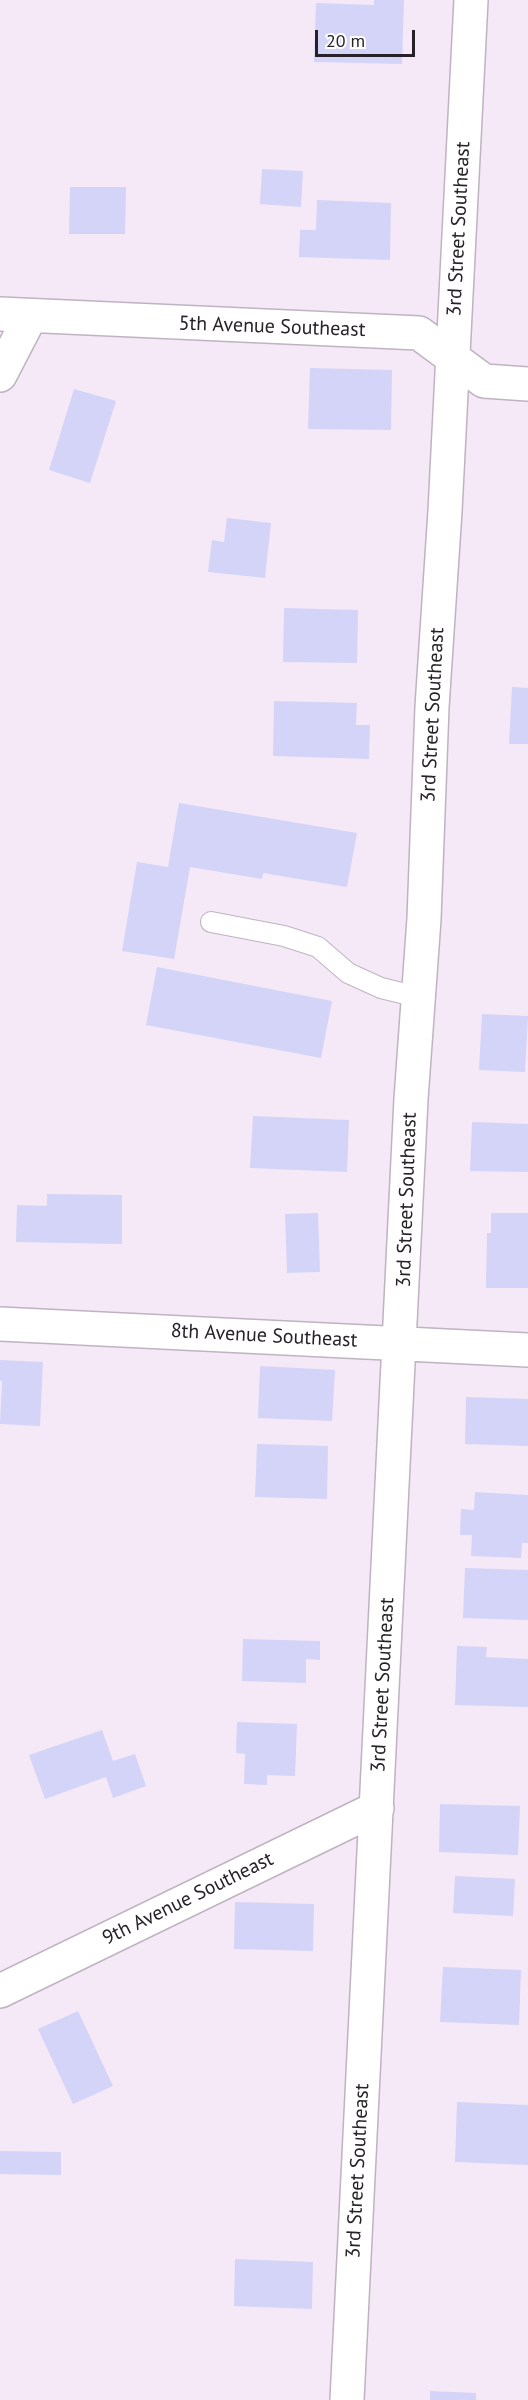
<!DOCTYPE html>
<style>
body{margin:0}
#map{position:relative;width:528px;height:2400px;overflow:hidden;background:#f5e9f8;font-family:"PT Sans",sans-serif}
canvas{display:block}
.scale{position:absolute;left:315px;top:30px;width:100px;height:27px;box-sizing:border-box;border:3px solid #272228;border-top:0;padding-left:8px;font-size:18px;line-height:21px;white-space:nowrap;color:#272228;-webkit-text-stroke:4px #fff;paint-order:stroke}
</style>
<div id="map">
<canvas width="528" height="2400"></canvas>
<div class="scale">20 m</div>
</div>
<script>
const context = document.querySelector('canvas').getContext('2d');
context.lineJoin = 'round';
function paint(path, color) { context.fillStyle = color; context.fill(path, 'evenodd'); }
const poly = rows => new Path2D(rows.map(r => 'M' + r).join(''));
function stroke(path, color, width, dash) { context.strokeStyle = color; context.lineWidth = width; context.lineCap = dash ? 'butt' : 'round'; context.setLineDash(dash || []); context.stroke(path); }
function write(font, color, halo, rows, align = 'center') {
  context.font = font + ' "PT Sans",sans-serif'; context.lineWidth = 5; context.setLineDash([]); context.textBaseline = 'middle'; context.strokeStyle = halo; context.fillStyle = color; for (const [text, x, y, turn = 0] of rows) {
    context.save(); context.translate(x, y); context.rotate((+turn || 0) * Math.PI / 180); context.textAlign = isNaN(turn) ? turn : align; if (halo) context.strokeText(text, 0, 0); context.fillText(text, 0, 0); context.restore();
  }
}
const building = poly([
 [374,0,404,0,402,64,314,62,316,3,374,5],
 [262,169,303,171,301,207,260,204],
 [70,187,126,187,125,234,69,234],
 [317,200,391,203,390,260,299,257,300,230,316,230],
 [310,368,392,370,391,430,308,429],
 [74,389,116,401,90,483,49,470],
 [227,518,271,523,265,578,208,572,212,540,224,542],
 [284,608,358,610,357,663,283,662],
 [512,687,528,688,528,744,509,744],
 [274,701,357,703,356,725,370,725,369,759,273,756],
 [179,803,357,833,347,887,263,873,262,879,190,867,174,959,122,951,137,862,168,867],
 [157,967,332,1001,321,1058,146,1025],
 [482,1014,528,1016,525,1072,479,1070],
 [253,1116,349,1120,347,1172,250,1168],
 [472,1122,528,1124,528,1172,470,1171],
 [47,1194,122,1195,122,1244,16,1242,17,1205,47,1206],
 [318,1213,320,1272,287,1273,285,1214],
 [491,1213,528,1213,528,1288,486,1288,487,1233,491,1233],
 [0,1360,43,1362,40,1426,0,1424,2,1381,0,1381],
 [260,1366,335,1370,332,1421,258,1418],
 [466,1397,528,1399,528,1446,465,1444],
 [257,1444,328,1446,327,1499,255,1497],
 [475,1492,528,1495,528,1543,522,1543,521,1558,471,1556,472,1535,460,1535,461,1509,474,1510],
 [465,1568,528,1570,528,1620,463,1618],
 [243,1639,320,1641,320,1660,306,1659,306,1683,242,1681],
 [457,1646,487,1647,486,1657,528,1659,528,1707,455,1705],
 [237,1722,297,1724,295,1776,267,1775,267,1785,244,1784,245,1754,236,1753],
 [102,1730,113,1761,135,1754,146,1786,113,1798,106,1777,45,1799,29,1755],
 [440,1804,520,1806,518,1855,439,1852],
 [455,1876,515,1879,513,1916,453,1913],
 [235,1902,314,1904,313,1951,234,1949],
 [443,1967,521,1970,519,2025,440,2022],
 [78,2011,113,2086,73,2104,38,2029],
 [457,2102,528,2105,528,2165,455,2162],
 [0,2151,61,2152,61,2175,0,2174],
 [235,2259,313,2262,312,2309,234,2306],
 [430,2391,476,2393,476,2400,430,2400]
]);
const lane = poly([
 [211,922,284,936,318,947,348,973,381,988,418,997]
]);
const street = poly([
 [0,314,419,333,484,381,528,384],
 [0,375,30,317],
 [0,1324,528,1350],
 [0,1991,377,1808],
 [347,2400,411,1099,424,919,432,707,445,511,471,0]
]);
const streetNames = [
 ["3rd Street Southeast",459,229,-87],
 ["5th Avenue Southeast",272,327,2],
 ["3rd Street Southeast",433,715,-87],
 ["3rd Street Southeast",407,1200,-88],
 ["8th Avenue Southeast",264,1336,3],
 ["3rd Street Southeast",383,1685,-87],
 ["9th Avenue Southeast",188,1899,-26],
 ["3rd Street Southeast",358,2171,-87]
];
paint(building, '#d3d4f7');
stroke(lane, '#bfb3c1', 22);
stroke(street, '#bfb3c1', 36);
stroke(lane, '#fff', 20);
stroke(street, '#fff', 33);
write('20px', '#272228', '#fff', streetNames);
</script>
